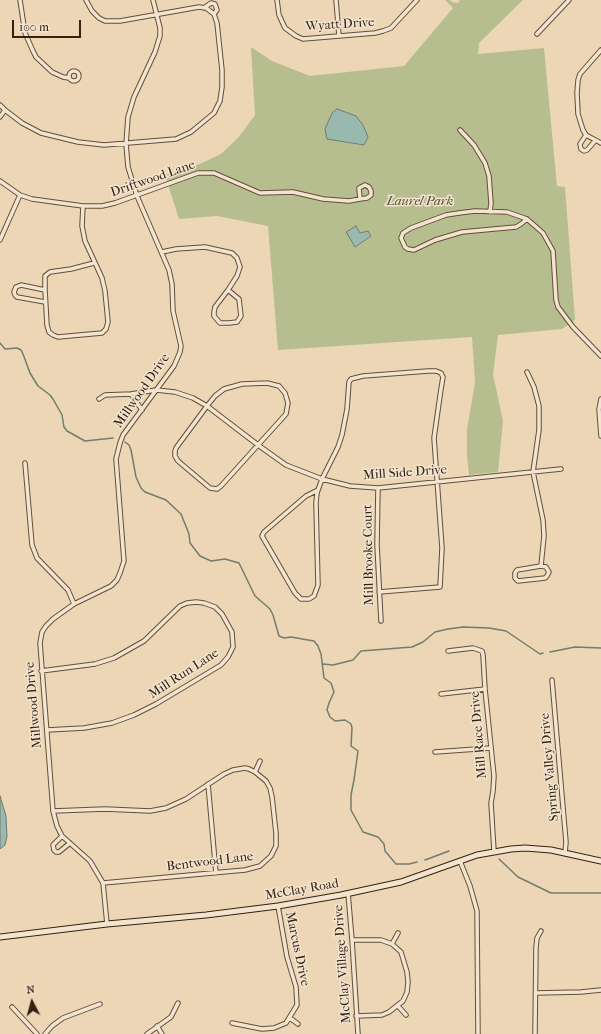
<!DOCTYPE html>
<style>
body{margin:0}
#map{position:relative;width:601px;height:1034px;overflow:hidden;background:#edd6b6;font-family:"IM FELL French Canon",serif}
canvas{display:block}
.north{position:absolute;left:12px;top:982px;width:40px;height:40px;-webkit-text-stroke:3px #f3e4d0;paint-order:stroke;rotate:354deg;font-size:11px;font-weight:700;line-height:16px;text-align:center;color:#332210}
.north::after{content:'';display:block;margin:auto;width:14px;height:18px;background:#332210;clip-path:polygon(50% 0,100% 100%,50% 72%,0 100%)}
.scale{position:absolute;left:12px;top:20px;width:69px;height:18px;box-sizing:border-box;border:2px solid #332210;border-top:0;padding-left:5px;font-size:12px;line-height:14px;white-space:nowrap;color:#332210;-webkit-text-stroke:3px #f3e4d0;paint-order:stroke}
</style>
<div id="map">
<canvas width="601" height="1034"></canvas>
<div class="north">N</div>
<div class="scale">100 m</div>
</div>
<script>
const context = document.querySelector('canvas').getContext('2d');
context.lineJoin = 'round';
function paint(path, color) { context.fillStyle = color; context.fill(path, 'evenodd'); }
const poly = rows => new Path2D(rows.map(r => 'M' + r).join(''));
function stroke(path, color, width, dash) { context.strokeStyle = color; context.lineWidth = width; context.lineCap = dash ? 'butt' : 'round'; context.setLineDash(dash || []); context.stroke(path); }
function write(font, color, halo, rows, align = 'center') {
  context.font = font + ' "IM FELL French Canon",serif'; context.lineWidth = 3; context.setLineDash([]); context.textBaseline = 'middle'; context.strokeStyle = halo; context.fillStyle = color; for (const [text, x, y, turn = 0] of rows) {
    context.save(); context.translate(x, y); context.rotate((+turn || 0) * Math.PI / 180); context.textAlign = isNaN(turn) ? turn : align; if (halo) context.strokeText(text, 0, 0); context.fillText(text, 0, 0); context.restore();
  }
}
const green = poly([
 [445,0,450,0,452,2,458,3,460,0,523,0,479,43,478,54,544,48,557,186,565,187,575,320,562,329,498,335,493,374,503,421,498,472,469,475,467,455,467,429,475,383,472,337,278,350,268,226,217,216,179,219,165,175,200,164,221,154,238,138,255,115,251,47,272,61,310,76,404,66,453,8]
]);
const water = poly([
 [337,109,356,116,363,125,368,137,364,145,327,139,325,129,332,113,337,109],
 [356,226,360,233,368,231,371,236,355,247,346,232,356,226],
 [0,796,6,816,7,837,5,845,0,849,0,796]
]);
const stream = poly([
 [0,343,5,349,17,348,21,350,23,354,30,373,38,386,50,395,53,399,62,415,64,427,67,431,85,441,113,438],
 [125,442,129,445,131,450,136,477,141,488,145,492,166,500,181,514,189,534,190,543,200,556,211,561,225,559,239,563,255,596,270,609,273,615,279,636,284,638,291,637,314,641,318,646,321,654,324,678,331,683,334,692,329,703,327,710,330,717,335,721,345,720,351,724,352,728,351,746,358,751,354,780,351,795,351,810,363,832,378,837,384,844,385,851,396,864,409,864,417,862],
 [550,652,575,647,601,648],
 [323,664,333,665,353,660,361,651,412,647,423,642,435,632,448,629,463,627,489,628,506,631,540,654,543,653],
 [499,859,518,877,551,893,601,893],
 [425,860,449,851]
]);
const street = poly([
 [20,0,25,33,33,51,36,57,52,72,63,77,69,78],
 [277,0,279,15,285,28,296,36,303,39,375,33,383,31,391,28,417,0],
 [336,0,339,36],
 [204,8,211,3,215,4,217,10,214,14],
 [537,34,569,0],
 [601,50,580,74,578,80,577,93,578,114,583,130,586,135,601,143],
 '69 76a5 5 0 1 1 10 0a5 5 0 1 1-10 0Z',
 [0,105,5,110,22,123,41,133,78,142,104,145,176,139,191,132,214,113,220,101,222,87,222,70,217,23,214,14,206,8,199,7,120,21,105,21,99,18,92,11,86,0],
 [0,117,5,110],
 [460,130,474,145,485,163,489,176,491,203,490,212],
 [586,135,580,144,581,149,584,151,587,150,595,141],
 [0,181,20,195,32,199,83,206,102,206,115,203,198,173,214,173,260,193,293,192,323,199,349,201,360,199],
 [365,185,369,187,371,191,371,195,367,198,360,199,359,188,365,185],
 [83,206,82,226,85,241,102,278,105,291,108,322,106,329,102,333,58,337,53,335,49,332,47,325,45,290,45,276,50,272,71,269,94,263],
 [527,219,521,224,516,227,462,232,435,240,414,250,408,249,405,247,401,238,403,233,411,228,446,215,459,213,475,211,507,212,527,219,543,233,553,251,556,300,558,307,573,327,601,356],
 [0,240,20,195],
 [162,252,176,249,205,247,232,253,237,258,240,267,237,276,228,290],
 [45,290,21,285,16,287,14,292,15,295,17,297,45,302],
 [228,290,239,299,241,316,237,322,229,323,220,323,214,316,214,312,215,307,228,290],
 [527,372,534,387,539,406,539,430,533,472,543,520,544,536,541,566],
 [267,383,279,386,285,393,288,403,286,414,221,486,217,489,210,488,178,461,175,456,175,451,176,448,207,406,215,396,224,389,242,384,267,383],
 [131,394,142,410],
 [99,399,105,395,131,394,156,390,175,392,193,398,207,406,258,445,286,465,322,479,350,486,378,488,561,469],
 [601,399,599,409,601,436],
 [25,463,32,545,37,558,68,590,74,604],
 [378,488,377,545,381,621],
 [318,490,306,496,264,532,262,536,295,593,301,599,309,599,314,596,318,585,316,503,317,493,318,490,322,479,338,447,342,435,347,409,349,382,351,379,363,376,428,371,436,371,441,373,443,377,441,389,434,438,442,548,440,587,379,592],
 [541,566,546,567,549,572,547,576,545,578,518,581,515,578,515,573,517,570,541,566],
 [448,651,473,648,482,651,483,655,485,689,494,776,493,791,491,803,494,851],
 [41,671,95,664,114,658,144,641,180,606,187,603,196,602,204,603,215,607,222,614,232,632,233,647,228,657,221,665,156,704,134,715,112,723,84,728,47,730],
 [552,680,566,842,565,853],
 [441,694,485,689],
 [435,752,491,748],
 [255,772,260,761],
 [208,784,216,873],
 [53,811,105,809,150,811,166,808,186,799,224,774,233,770,245,768,249,769,255,772,266,781,270,788,272,797,276,833,276,846,271,856,260,866,245,870,103,883],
 [62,836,53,845,54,850,56,852,59,852,70,843],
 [460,861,470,886,477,911,478,1034],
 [348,893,352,940,358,1034],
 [107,924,103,883,90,861,62,836,57,826,53,811,40,643,42,632,46,626,53,619,74,604,111,586,117,580,120,573,124,561,116,459,120,443,123,435,174,366,180,352,181,346,173,311,172,284,169,270,137,196,128,167,126,144,128,117,134,97,155,52,160,36,160,28,153,0],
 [352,940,381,940,392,944,401,952,407,972,408,982,407,992,403,1001,389,1012,382,1015,356,1016],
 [392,944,398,933],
 [536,993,581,992,601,990],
 [398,1006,406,1015],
 [12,1007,37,1034],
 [290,1018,298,1024],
 [232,1023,262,1029,274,1028,286,1023,297,1005,296,987,287,957,278,906],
 [157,1026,162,1034],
 [45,1034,52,1026,63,1018,100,1004],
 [147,1034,171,1017,178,1003],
 [535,1034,536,947,537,938,541,931]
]);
const secondary = poly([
 [0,937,107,924,206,915,278,906,341,895,401,882,477,855,511,849,525,848,551,850,601,861]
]);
const streetNames = [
 ["Wyatt Drive",340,25,-4],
 ["Driftwood Lane",153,179,-19],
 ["Millwood Drive",142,391,-55],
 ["Mill Side Drive",405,473,-4],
 ["Mill Brooke Court",369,555,-91],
 ["Mill Run Lane",184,674,-33],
 ["Millwood Drive",34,705,-95],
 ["Mill Race Drive",479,735,-95],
 ["Spring Valley Drive",550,767,-95],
 ["Bentwood Lane",210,862,-7],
 ["McClay Road",302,890,-10],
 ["Marcus Drive",297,949,78],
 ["McClay Village Drive",343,964,-94]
];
const parkNames = [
 ["Laurel Park",420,202]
];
paint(green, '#b6be90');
paint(water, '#99b9af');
stroke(water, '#707d6f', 1);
stroke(stream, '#707d6f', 1.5);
stroke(street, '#624f3a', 5.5);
stroke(secondary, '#332210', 7);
stroke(street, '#f3e4d0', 3.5);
stroke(secondary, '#f3e4d0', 5);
write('13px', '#332210', '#f3e4d0', streetNames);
write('italic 13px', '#544930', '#f3e4d0', parkNames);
</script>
